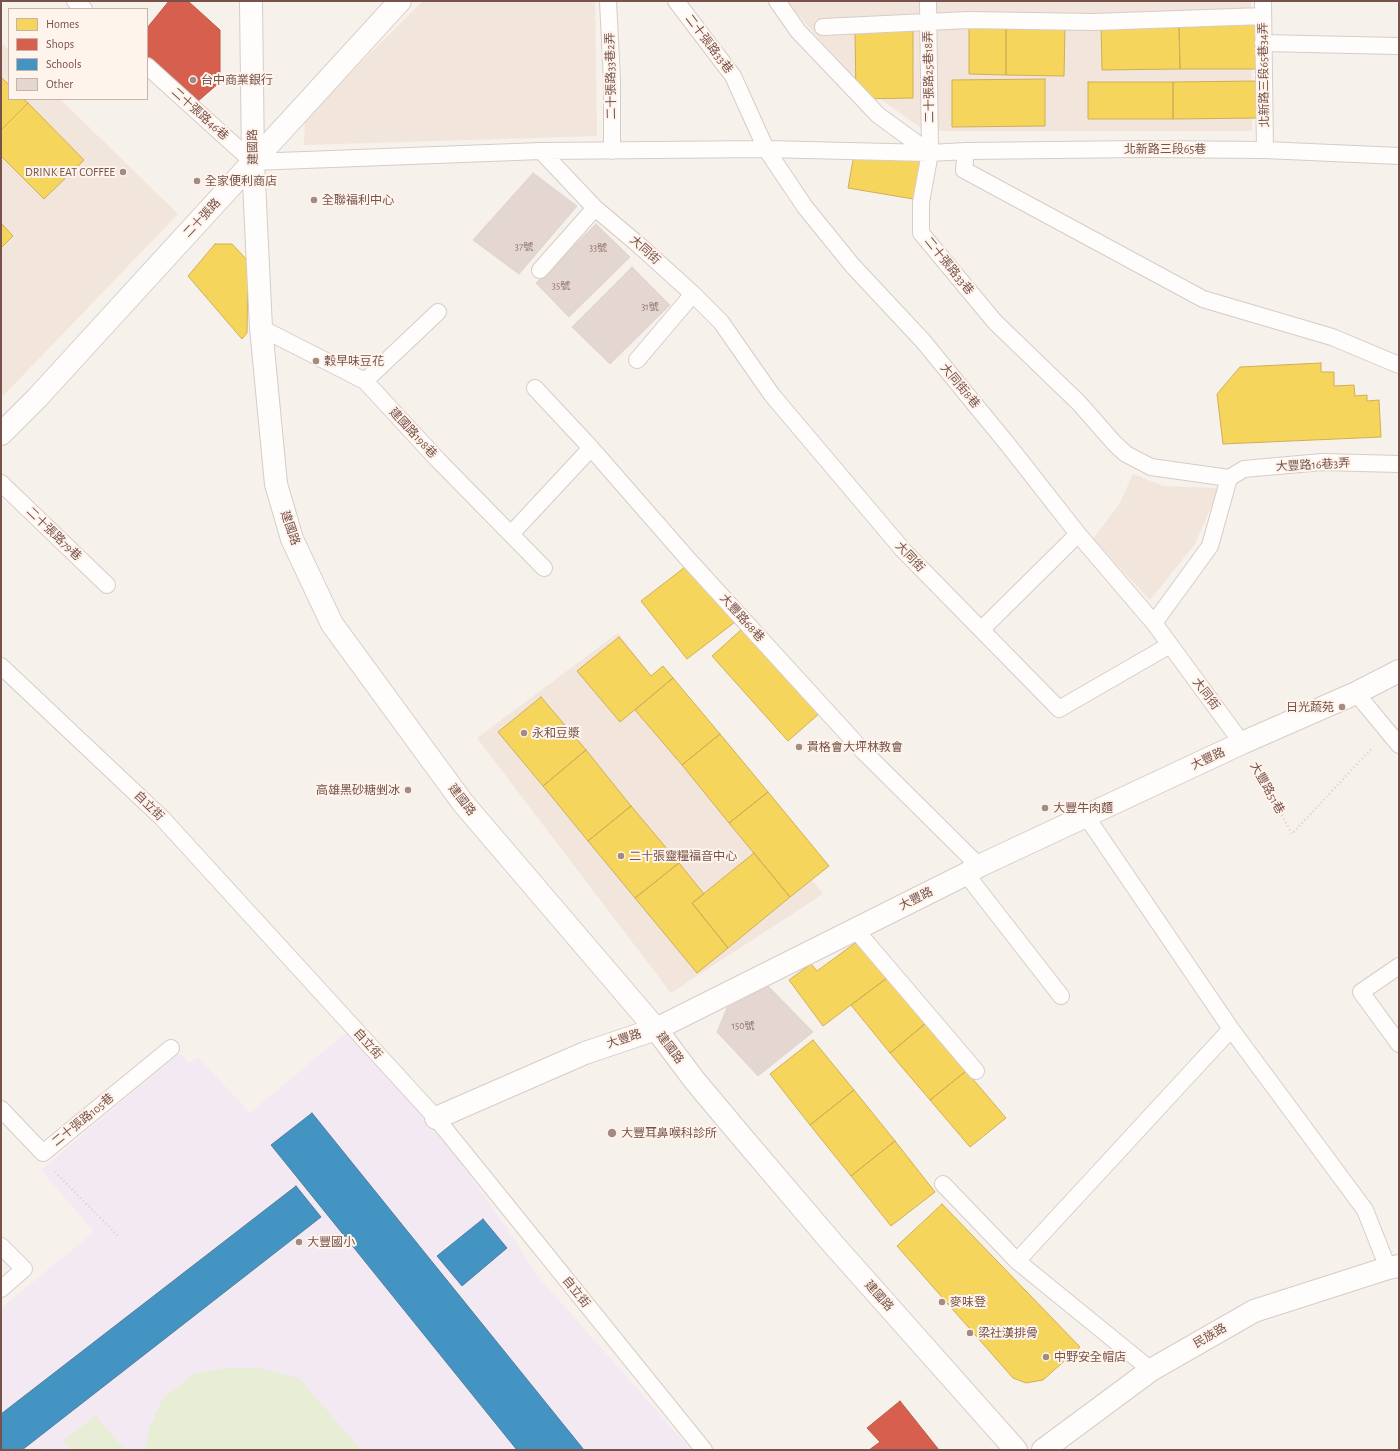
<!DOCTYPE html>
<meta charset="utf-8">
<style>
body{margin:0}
#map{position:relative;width:1400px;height:1451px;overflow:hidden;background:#f7f1eb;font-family:"Alegreya Sans",sans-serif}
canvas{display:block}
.frame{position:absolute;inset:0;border:2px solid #76524a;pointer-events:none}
.legend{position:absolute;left:8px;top:8px;width:140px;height:92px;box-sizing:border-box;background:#fff4ec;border:1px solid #c8b3ab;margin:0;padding:5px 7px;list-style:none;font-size:12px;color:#76524a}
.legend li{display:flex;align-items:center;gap:8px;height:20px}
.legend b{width:20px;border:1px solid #c8b3ab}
</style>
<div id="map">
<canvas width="1400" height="1451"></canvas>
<div class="frame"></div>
<ul class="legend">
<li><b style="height:11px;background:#f6d55c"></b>Homes</li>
<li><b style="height:11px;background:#d6604d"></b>Shops</li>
<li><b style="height:11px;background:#4393c3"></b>Schools</li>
<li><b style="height:11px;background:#e4d7d2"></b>Other</li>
</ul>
</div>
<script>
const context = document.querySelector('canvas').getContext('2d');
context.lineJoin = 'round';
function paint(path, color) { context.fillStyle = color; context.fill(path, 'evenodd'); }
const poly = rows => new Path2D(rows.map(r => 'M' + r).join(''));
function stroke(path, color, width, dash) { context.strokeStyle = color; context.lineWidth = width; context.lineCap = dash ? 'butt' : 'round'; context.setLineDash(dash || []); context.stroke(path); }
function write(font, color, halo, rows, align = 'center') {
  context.font = font + ' "Alegreya Sans","Noto Sans TC",sans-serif'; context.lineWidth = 4; context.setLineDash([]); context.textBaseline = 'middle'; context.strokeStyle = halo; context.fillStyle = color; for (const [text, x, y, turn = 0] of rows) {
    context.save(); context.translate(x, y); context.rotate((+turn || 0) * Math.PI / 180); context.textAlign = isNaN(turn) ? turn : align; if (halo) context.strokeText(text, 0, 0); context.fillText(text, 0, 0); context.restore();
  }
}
const residential = poly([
 [423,1,595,1,597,136,304,145,305,118],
 [786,1,1251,1,1252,131,925,131,857,82],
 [1,42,9,50,9,99,60,99,178,214,1,398],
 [1133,474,1163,486,1219,488,1195,544,1150,600,1093,539,1120,503],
 [618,633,823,894,671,993,477,738]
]);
const education = poly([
 [347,1032,432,1122,523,1252,534,1272,691,1450,1,1450,1,1308,94,1232,41,1170,179,1053,189,1063,198,1057,250,1113]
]);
const green = poly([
 [225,1368,260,1368,299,1378,361,1450,145,1450,149,1429,163,1398,194,1374],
 [96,1416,125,1450,71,1450,63,1440]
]);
const homes = poly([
 [1257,23,1258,69,1180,69,1179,24,1257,23],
 [969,24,1006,25,1006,75,969,74,969,24],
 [1101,24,1179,24,1180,69,1102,70,1101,24],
 [1006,25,1065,25,1064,76,1006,75,1006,25],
 [855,30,913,30,913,98,856,99,855,30],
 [1,77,9,85,9,99,23,99,28,103,1,130,1,77],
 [1045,79,1045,126,952,127,952,80,1045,79],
 [1258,81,1258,118,1173,119,1173,82,1258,81],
 [1088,82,1173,82,1173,119,1088,119,1088,82],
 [28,103,84,160,44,199,1,156,1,130,28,103],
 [855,149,926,162,925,201,848,188,855,149],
 [1,223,13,236,1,248,1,223],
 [215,244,232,244,248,261,247,333,242,339,188,276,215,244],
 [1321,363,1321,372,1334,372,1334,386,1354,385,1355,396,1367,395,1367,401,1379,400,1381,437,1223,444,1217,394,1240,367,1321,363],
 [689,564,735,622,687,659,641,601,689,564],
 [753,619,829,705,788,741,712,656,753,619],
 [619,637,651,676,663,666,673,678,620,722,577,671,619,637],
 [673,678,720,734,682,765,635,710,673,678],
 [541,697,586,750,543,786,498,732,541,697],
 [720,734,768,792,729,823,682,765,720,734],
 [586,750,631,806,588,841,543,786,586,750],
 [768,792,829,866,790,897,729,823,768,792],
 [631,806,679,863,635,898,588,841,631,806],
 [754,853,790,897,728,948,692,903,754,853],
 [679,863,704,894,692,903,728,948,697,973,635,898,679,863],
 [858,941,887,978,823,1026,789,980,811,964,817,971,858,941],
 [887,978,926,1023,890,1053,851,1005,887,978],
 [926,1023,966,1071,930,1100,890,1053,926,1023],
 [813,1040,854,1090,810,1125,770,1074,813,1040],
 [966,1071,1006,1118,970,1147,930,1100,966,1071],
 [854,1090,895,1141,851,1176,810,1125,854,1090],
 [895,1141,935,1192,891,1226,851,1176,895,1141],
 [942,1204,1080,1347,1043,1380,1026,1383,1013,1378,897,1246,942,1204]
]);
const shops = poly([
 [169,1,188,1,220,30,220,82,197,102,147,60,147,28,169,1],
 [900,1401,939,1450,869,1450,880,1442,867,1428,900,1401]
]);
const schools = poly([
 [312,1113,584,1450,517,1450,271,1145,312,1113],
 [296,1186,321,1217,22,1450,1,1450,1,1414,296,1186],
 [483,1219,507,1248,462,1286,437,1256,483,1219]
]);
const building = poly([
 [533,173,577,206,519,274,473,240,533,173],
 [596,224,630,257,569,317,536,283,596,224],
 [632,267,670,305,610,364,572,327,632,267],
 [768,986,813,1032,758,1076,717,1032,727,1008,768,986]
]);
const path = poly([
 [1255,766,1292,834,1372,748],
 [55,1172,119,1237]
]);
const service = poly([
 [75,1,84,9],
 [608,1,612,81,612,151],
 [676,1,733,76,766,149,805,207,852,265,923,341,1009,446,1078,534,1154,623],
 [777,1,798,31,878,115,930,153],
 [928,1,930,153,921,202,921,233,995,322,1079,403,1115,444,1126,454,1151,467,1229,478],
 [1263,1,1265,150],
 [823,27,968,20,1093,22,1263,16],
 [1263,43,1397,46],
 [147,66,253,162,541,151,766,149,930,153,966,151,1141,149,1265,150,1399,156],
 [541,151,595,208,640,246,693,294,721,322,772,395,903,550,1059,709,1170,645],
 [966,151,964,170,1203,299,1332,337,1399,365],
 [540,270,595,208],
 [261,328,365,381,438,460,544,568],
 [637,360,693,294],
 [365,381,438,312],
 [535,388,591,448],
 [1229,478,1210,546,1154,623,1242,743],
 [1229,478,1244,469,1322,462,1399,464],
 [1,483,107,585],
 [511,534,591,448,687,558,863,751,979,866],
 [982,629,1078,534],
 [1,666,162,818,436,1118,704,1450],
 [1356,693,1399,745],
 [1086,816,1231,1029,1365,1210,1388,1268],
 [966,874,1061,996],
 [855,929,976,1071],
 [1399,966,1361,992,1399,1044],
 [1,1109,43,1153,171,1048],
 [943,1184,1017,1261,1151,1370],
 [1,1246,24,1269,1,1289],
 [1017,1261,1231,1029]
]);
const minor = poly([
 [1,434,38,397,400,1],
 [436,1118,585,1053,656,1029,966,874,979,866,1242,743,1356,693,1399,671]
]);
const tertiary = poly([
 [251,1,253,162,261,328,276,484,292,539,332,624,463,803,656,1029,695,1081,742,1137,833,1244,1016,1450],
 [1043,1450,1151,1370,1254,1311,1388,1268,1399,1266]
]);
const markers = [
 [193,80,4,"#a38a82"],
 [123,172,4,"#a38a82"],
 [197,181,4,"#a38a82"],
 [314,200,4,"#a38a82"],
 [316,361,4,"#a38a82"],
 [1342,707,4,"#a38a82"],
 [524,733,4,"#a38a82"],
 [799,747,4,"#a38a82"],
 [408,790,4,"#a38a82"],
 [1045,808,4,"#a38a82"],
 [621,856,4,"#a38a82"],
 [612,1133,5,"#a38a82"],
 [299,1242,4,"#a38a82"],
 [942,1302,4,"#a38a82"],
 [970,1333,4,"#a38a82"],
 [1046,1357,4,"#a38a82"]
];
const numberNames = [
 ["37號",524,247],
 ["33號",598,248],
 ["35號",561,286],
 ["31號",650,307],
 ["150號",743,1026]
];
const streetNames = [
 ["二十張路33巷",709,44,53],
 ["北新路三段65巷34弄",1264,75,-91],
 ["二十張路33巷2弄",611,76,-91],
 ["二十張路25巷18弄",929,77,-91],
 ["二十張路46巷",200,114,42],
 ["建國路",253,147,-91],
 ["北新路三段65巷",1165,149],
 ["二十張路",202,218,-47],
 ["大同街",645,250,42],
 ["二十張路33巷",949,266,51],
 ["大同街8巷",960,386,50],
 ["建國路198巷",413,433,47],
 ["大豐路16巷3弄",1313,465,-3],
 ["建國路",290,528,71],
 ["二十張路79巷",54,534,44],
 ["大同街",910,557,47],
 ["大豐路68巷",742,618,48],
 ["大同街",1206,694,53],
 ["大豐路",1208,759,-25],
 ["大豐路51巷",1267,788,61],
 ["建國路",462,800,52],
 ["自立街",149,806,44],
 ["大豐路",916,899,-27],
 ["大豐路",624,1039,-18],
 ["自立街",368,1044,48],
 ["建國路",670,1048,53],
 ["二十張路105巷",83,1120,-39],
 ["自立街",576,1292,51],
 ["建國路",879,1296,48],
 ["民族路",1210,1336,-30]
];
const poiNames = [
 ["台中商業銀行",201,80],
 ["DRINK EAT COFFEE",115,172,"right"],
 ["全家便利商店",205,181],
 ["全聯福利中心",322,200],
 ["穀早味豆花",324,361],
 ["日光蔬苑",1334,707,"right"],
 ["永和豆漿",532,733],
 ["貴格會大坪林教會",807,747],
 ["高雄黑砂糖剉冰",400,790,"right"],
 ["大豐牛肉麵",1053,808],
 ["二十張靈糧福音中心",629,856],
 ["大豐耳鼻喉科診所",621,1133],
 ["大豐國小",307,1242],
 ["麥味登",950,1302],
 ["梁社漢排骨",978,1333],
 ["中野安全帽店",1054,1357]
];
paint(residential, '#f2e5db');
paint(education, '#f2e9f3');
paint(green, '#e8edd6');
paint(homes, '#f6d55c');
stroke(homes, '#d0ae57', 1);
paint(shops, '#d6604d');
stroke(shops, '#b95c4c', 1);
paint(schools, '#4393c3');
stroke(schools, '#52809f', 1);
paint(building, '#e4d7d2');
stroke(building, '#e0d2cd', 1);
stroke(service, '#d6ccc8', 18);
stroke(minor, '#d6ccc8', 24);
stroke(tertiary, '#d6ccc8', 24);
stroke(path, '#dad0ce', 2.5, [1, 3]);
stroke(service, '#fefdfc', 16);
stroke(minor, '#fefdfc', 22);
stroke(tertiary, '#fefdfc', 22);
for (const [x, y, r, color] of markers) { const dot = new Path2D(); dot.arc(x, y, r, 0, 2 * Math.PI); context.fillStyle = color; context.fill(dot); stroke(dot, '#fff4ec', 1.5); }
write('10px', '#93766e', null, numberNames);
write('12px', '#76524a', '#fff4ec', streetNames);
write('12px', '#76524a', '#fff4ec', poiNames, 'left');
</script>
